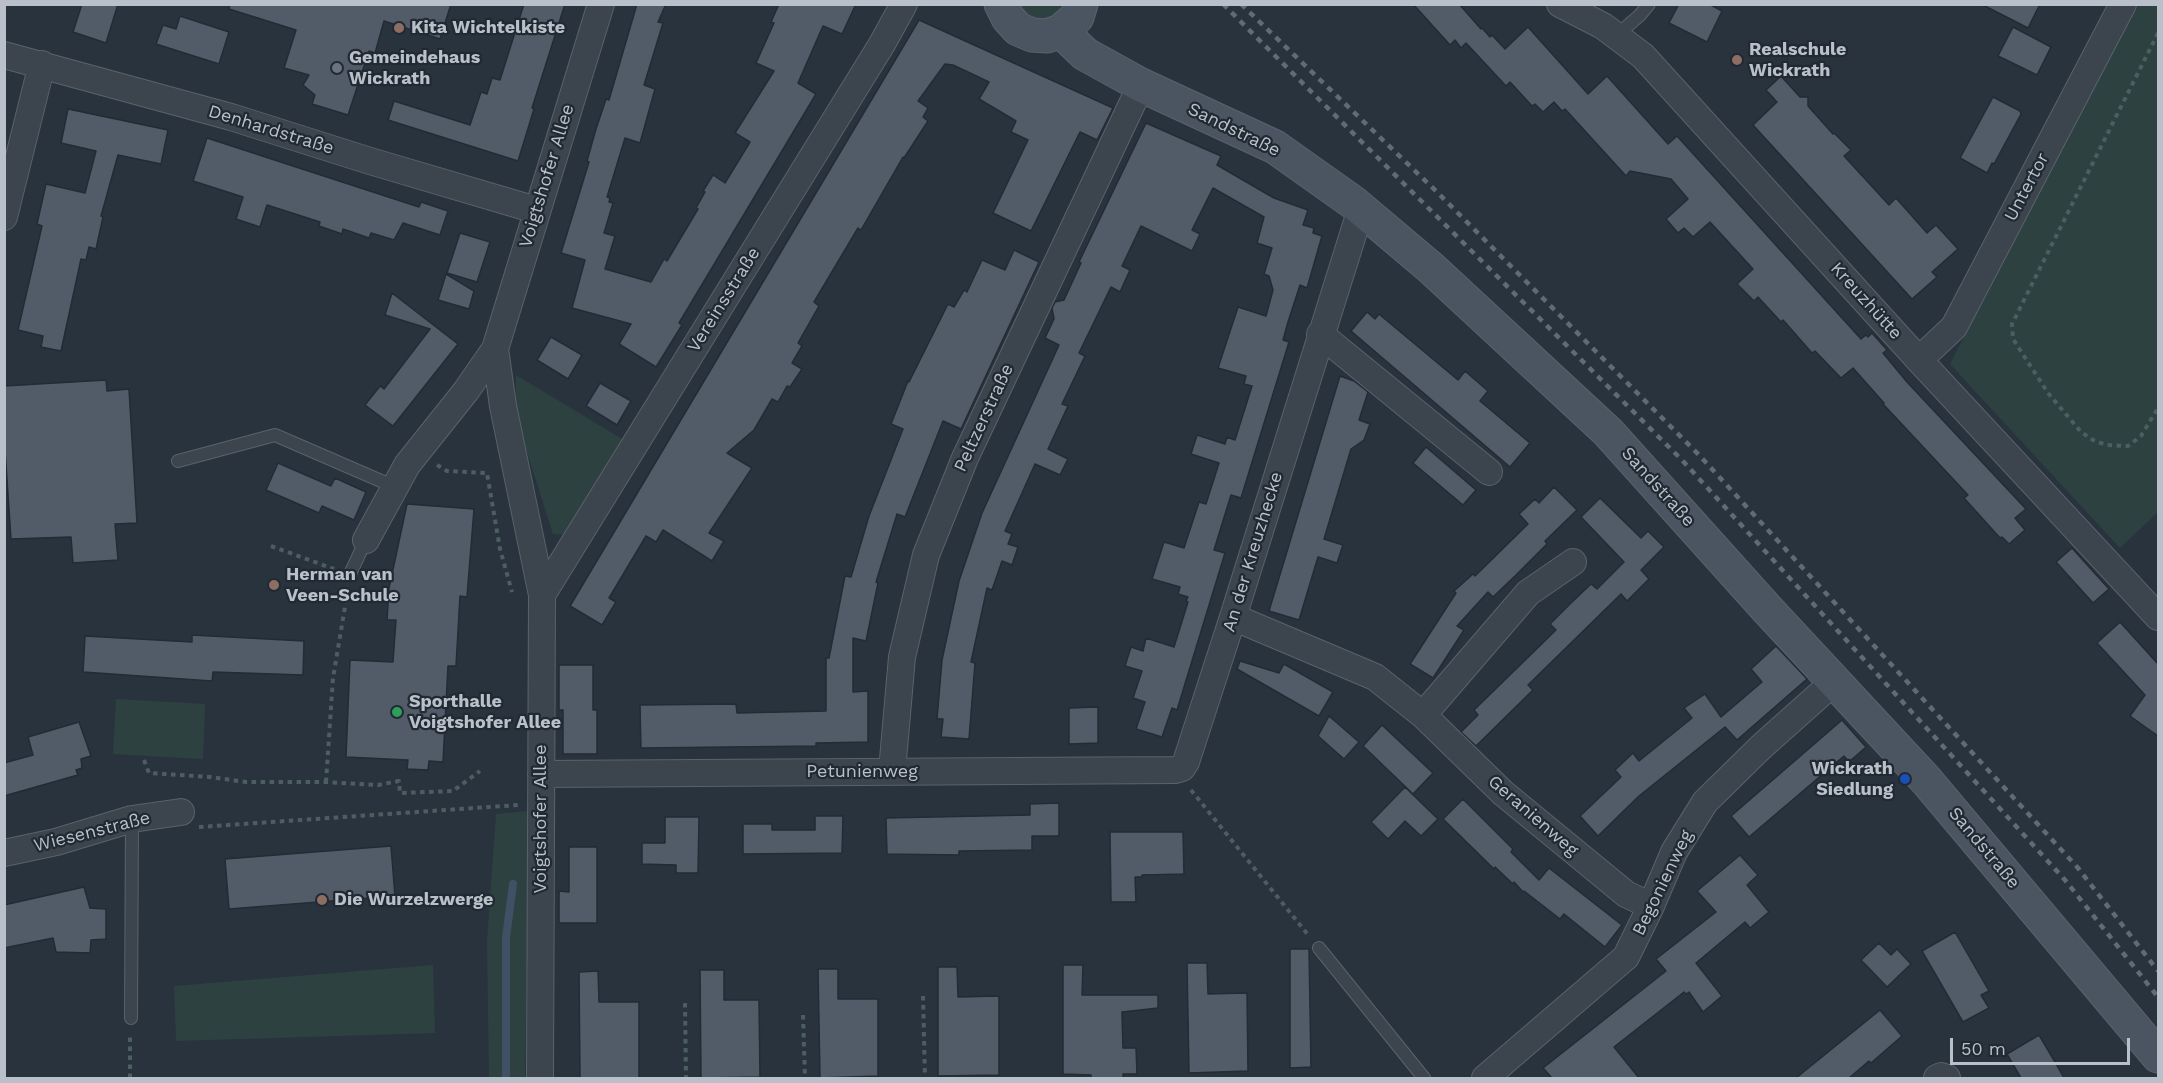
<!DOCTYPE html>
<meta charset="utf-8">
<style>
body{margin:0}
#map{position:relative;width:2163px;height:1083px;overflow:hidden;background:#29333e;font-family:"Work Sans",sans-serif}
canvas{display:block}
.frame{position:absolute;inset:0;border:6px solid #b9c0c9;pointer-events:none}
.scale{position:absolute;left:1950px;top:1038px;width:180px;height:27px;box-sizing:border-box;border:3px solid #b9c0c9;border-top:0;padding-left:8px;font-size:18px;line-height:21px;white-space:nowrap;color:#b9c0c9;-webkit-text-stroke:4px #212933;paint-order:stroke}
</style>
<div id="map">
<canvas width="2163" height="1083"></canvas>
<div class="frame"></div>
<div class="scale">50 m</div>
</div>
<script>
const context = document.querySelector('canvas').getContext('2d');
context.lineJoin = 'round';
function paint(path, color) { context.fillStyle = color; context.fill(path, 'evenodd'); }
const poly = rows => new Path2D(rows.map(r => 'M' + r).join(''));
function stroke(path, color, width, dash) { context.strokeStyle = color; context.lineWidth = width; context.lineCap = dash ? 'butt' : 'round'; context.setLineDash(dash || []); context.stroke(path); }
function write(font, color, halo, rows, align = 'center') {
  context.font = font + ' "Work Sans",sans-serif'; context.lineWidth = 4.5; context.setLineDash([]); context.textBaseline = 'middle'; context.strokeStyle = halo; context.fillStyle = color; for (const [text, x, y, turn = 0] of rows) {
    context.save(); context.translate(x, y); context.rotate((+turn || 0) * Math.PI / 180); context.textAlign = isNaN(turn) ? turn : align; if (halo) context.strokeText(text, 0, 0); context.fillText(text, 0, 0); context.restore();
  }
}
const green = poly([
 [1020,5,1064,5,1057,14,1049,19,1040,20,1030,17],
 [2137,5,2158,5,2158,512,2120,548,1950,364],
 [516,375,622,439,565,535,553,534,516,418],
 [116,699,205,704,203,759,113,754],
 [529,811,525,1078,489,1078,487,941,496,814],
 [433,965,435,1033,176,1041,174,986]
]);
const stream = poly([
 [506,1078,506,938,513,884]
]);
const building = poly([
 [82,4,118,4,106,43,73,32,82,4],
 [230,4,451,4,440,39,384,21,375,53,369,51,348,115,312,104,315,95,303,85,309,75,284,68,296,30,229,9,230,4],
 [524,4,565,4,532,108,534,109,518,161,388,120,394,101,470,125,481,92,487,94,492,78,500,80,524,4],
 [637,4,666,4,658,22,663,23,644,85,655,89,640,143,625,138,607,197,610,198,609,202,613,203,604,233,615,236,605,269,651,282,664,259,667,261,698,209,696,208,705,192,703,191,713,175,725,183,750,142,735,133,774,71,756,63,774,23,771,22,779,4,856,4,842,34,823,26,798,83,816,94,679,323,682,325,656,367,619,344,631,324,572,308,585,260,561,253,589,162,587,161,596,129,606,99,609,100,637,4],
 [1413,4,1459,4,1481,29,1482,28,1490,37,1492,35,1505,49,1528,27,1588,94,1607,76,1668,144,1677,136,1861,339,1866,335,1868,337,1872,333,1887,350,1883,353,1907,382,2026,509,2015,518,2025,530,2009,544,2002,537,2000,538,1964,498,1968,495,1883,404,1884,403,1853,368,1841,378,1815,351,1812,353,1783,320,1781,322,1758,297,1754,301,1737,284,1753,269,1710,222,1693,237,1684,228,1678,233,1666,219,1688,199,1671,179,1630,171,1626,176,1565,109,1562,111,1554,102,1543,112,1535,104,1532,106,1510,82,1506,86,1466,43,1461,48,1455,40,1450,45,1413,4],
 [1679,4,1709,4,1722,11,1707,42,1669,23,1679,4],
 [1981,4,2040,4,2028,28,1981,4],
 [180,16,229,32,219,64,156,44,163,25,176,29,180,16],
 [919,20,1113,108,1097,140,1080,132,1031,231,993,213,1028,140,1011,132,1016,121,979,99,989,82,953,65,945,64,918,101,928,108,923,117,928,121,904,158,903,157,861,230,858,228,814,302,819,306,798,343,802,346,792,363,802,369,790,387,787,386,778,402,772,399,754,430,727,453,752,468,709,533,724,541,712,561,663,530,656,542,646,536,609,598,616,602,602,625,570,606,919,20],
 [2013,27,2051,47,2037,75,1998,56,2013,27],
 [1781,76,1800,97,1808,97,1808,106,1833,134,1834,133,1851,150,1844,156,1889,205,1896,198,1927,233,1936,225,1958,249,1932,272,1937,277,1912,299,1753,125,1777,102,1766,90,1781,76],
 [1993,97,2020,111,2021,114,1994,164,1992,163,1987,173,1960,158,1993,97],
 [68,109,168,130,161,164,118,155,101,216,103,217,96,249,89,247,86,260,81,259,61,351,41,347,43,336,18,330,42,226,37,224,46,184,85,193,96,151,61,143,68,109],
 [1146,123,1221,156,1217,165,1274,198,1308,210,1303,225,1314,228,1313,233,1322,236,1307,288,1300,285,1288,322,1283,340,1289,342,1241,498,1231,495,1214,550,1225,553,1177,710,1172,708,1162,737,1136,729,1145,702,1133,698,1142,671,1125,666,1131,647,1143,651,1146,638,1174,647,1188,602,1186,601,1188,597,1178,594,1180,587,1152,579,1164,542,1184,548,1199,502,1206,504,1219,463,1191,454,1197,435,1225,444,1227,437,1235,440,1252,386,1244,384,1246,376,1218,368,1238,307,1266,316,1273,290,1269,276,1264,274,1272,248,1257,243,1264,217,1213,188,1192,230,1200,234,1192,251,1141,226,1122,266,1130,270,1120,292,1111,287,1079,353,1085,356,1062,404,1068,406,1048,449,1068,459,1060,475,1035,464,1005,531,1012,534,1008,544,1018,547,1012,565,1002,561,992,590,987,588,971,662,975,663,969,739,941,737,943,719,937,719,942,660,959,581,982,513,1059,345,1045,338,1054,319,1052,308,1055,302,1064,300,1081,263,1079,262,1146,123],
 [207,138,419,207,421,202,448,211,440,235,403,223,394,240,371,233,369,238,343,229,342,234,319,226,320,222,267,205,260,227,236,219,243,197,193,181,207,138],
 [460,233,490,242,477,282,447,273,460,233],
 [1014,250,1039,262,961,429,943,421,905,517,897,514,876,582,878,583,866,641,853,638,853,692,868,691,868,742,816,743,816,746,641,748,640,705,736,704,737,713,826,711,826,658,829,658,845,576,851,577,869,516,903,429,891,424,908,381,909,382,948,304,954,307,964,290,967,292,982,260,1005,270,1014,250],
 [446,274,474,291,469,309,438,300,446,274],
 [392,293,458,344,393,426,365,405,380,386,384,389,430,329,385,315,392,293],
 [1367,312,1375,319,1379,314,1458,380,1465,371,1488,391,1480,401,1530,443,1510,467,1351,331,1367,312],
 [551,337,582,355,568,379,537,360,551,337],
 [1340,376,1354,381,1368,392,1359,420,1370,424,1364,440,1351,449,1324,539,1343,545,1337,563,1318,557,1299,620,1269,611,1340,376],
 [106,380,107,391,129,389,137,523,115,524,118,560,73,563,71,537,11,539,4,435,4,386,106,380],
 [600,383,631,401,617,425,586,406,600,383],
 [1426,447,1476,490,1463,505,1413,463,1426,447],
 [278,463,331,486,335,478,366,492,354,520,322,506,319,513,266,490,278,463],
 [1554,487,1577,510,1545,541,1547,544,1515,576,1493,597,1488,592,1457,626,1464,630,1433,678,1410,664,1456,593,1454,591,1473,574,1475,576,1528,524,1519,514,1535,499,1539,503,1554,487],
 [1600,498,1641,538,1648,531,1664,547,1641,570,1649,579,1627,601,1621,594,1528,685,1533,690,1476,746,1461,732,1478,715,1474,710,1556,630,1550,624,1571,603,1591,584,1597,589,1624,562,1581,517,1600,498],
 [407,504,474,509,467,597,460,596,456,666,448,666,443,762,429,761,428,770,407,769,408,760,346,757,350,660,393,662,396,620,387,620,389,588,407,504],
 [2072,548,2109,589,2093,603,2056,562,2072,548],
 [2120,622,2158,664,2158,736,2130,716,2145,695,2097,643,2120,622],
 [192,635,304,641,303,675,213,672,212,681,83,672,85,636,192,642,192,635],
 [1776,646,1807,679,1737,740,1725,727,1639,796,1598,836,1580,816,1621,777,1615,770,1633,753,1639,761,1692,718,1684,708,1705,694,1721,717,1762,682,1751,669,1776,646],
 [1240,661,1279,673,1284,664,1333,692,1319,716,1237,669,1240,661],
 [559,665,593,665,593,710,597,710,597,754,563,754,563,710,559,710,559,665],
 [1098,707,1098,743,1069,744,1069,708,1098,707],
 [1329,716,1359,742,1344,759,1318,736,1329,716],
 [1842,720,1866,747,1849,762,1844,756,1749,837,1731,816,1842,720],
 [79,722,91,756,81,759,82,768,76,770,78,775,4,796,4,763,33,755,28,737,79,722],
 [1382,725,1433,773,1413,794,1363,746,1382,725],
 [1405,787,1438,819,1421,836,1405,821,1388,839,1371,822,1405,787],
 [1463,799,1513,849,1511,852,1539,880,1549,868,1622,925,1605,947,1564,914,1560,919,1524,891,1523,892,1514,882,1513,884,1495,867,1494,869,1443,819,1463,799],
 [1059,803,1059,836,1032,836,1032,850,959,851,959,855,887,854,886,818,1030,815,1030,804,1059,803],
 [815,816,843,816,842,853,743,854,743,824,772,824,772,830,815,830,815,816],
 [665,817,699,817,698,873,676,873,676,865,642,864,642,843,665,843,665,817],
 [1110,832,1183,832,1184,874,1142,875,1142,877,1135,877,1136,902,1111,902,1110,832],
 [391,846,395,896,229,909,225,859,391,846],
 [569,847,597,847,597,923,559,923,559,891,569,892,569,847],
 [1740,855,1758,875,1747,885,1769,912,1750,928,1745,922,1696,963,1722,996,1703,1012,1689,992,1686,994,1684,992,1614,1047,1639,1078,1552,1078,1543,1068,1666,971,1656,959,1716,912,1697,891,1740,855],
 [84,887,90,908,106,909,106,939,91,940,90,953,56,952,53,938,4,948,4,905,84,887],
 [1955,932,1989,991,1981,995,1989,1008,1963,1022,1922,951,1955,932],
 [1879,943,1891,955,1897,949,1911,964,1887,987,1861,960,1879,943],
 [1290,949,1309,949,1311,1067,1290,1068,1290,949],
 [1187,963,1207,963,1208,994,1247,993,1248,1071,1189,1073,1187,963],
 [1063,965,1083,965,1082,995,1158,995,1158,1008,1122,1012,1123,1048,1136,1048,1137,1074,1123,1074,1123,1078,1091,1078,1091,1075,1063,1074,1063,965],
 [938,967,957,967,958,997,999,996,999,1075,938,1076,938,967],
 [818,969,838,969,838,999,878,999,878,1076,820,1078,818,969],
 [700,970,724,970,724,1000,759,1000,760,1077,701,1078,700,970],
 [598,971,599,1002,639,1002,639,1078,580,1078,579,972,598,971],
 [1880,1010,1902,1036,1871,1063,1869,1061,1849,1078,1796,1078,1880,1010],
 [2039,1035,2055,1062,2064,1078,2021,1078,2007,1054,2039,1035]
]);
const path = poly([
 [2158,33,2012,324,2013,339,2048,393,2081,432,2093,440,2106,445,2128,446,2141,436,2158,408],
 [437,465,447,471,487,473,500,549,512,592],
 [271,546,334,569],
 [144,760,149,773,210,777,246,782,326,782,378,785,399,781,400,793,453,791,480,771],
 [326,782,333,678,348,589],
 [1191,790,1309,936],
 [199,827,518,805],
 [923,996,925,1078],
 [685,1003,686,1078],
 [803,1015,805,1078],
 [130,1078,130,1034]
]);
const service = poly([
 [1616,36,1640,15,1649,4],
 [178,461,275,435,395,487],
 [350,574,366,540],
 [1319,948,1424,1078],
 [131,1018,132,819]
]);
const minor = poly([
 [1560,4,1603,26,1643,56,1919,360,2158,617],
 [4,55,231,117,370,161,536,210],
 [4,217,42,64],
 [1320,334,1489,472],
 [1919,360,1954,327,2123,4],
 [366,540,407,465,466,391,495,349],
 [542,595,882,44,904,4],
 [1233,617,1375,677,1423,715,1503,793,1626,894,1651,906],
 [1423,715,1528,593,1573,562],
 [892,771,902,657,926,555,965,458,1141,85],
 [541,774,1175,770,1182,768,1186,762,1233,617,1361,209],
 [4,853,56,842,132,819,181,812],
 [540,1078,542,595,503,406,495,349,601,4],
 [1485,1078,1626,957,1651,906,1674,852,1705,802,1761,747,1835,681],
 [1937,1078,1941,1076,1947,1078]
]);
const secondary = poly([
 [1001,4,1008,18,1018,29,1032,35,1047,36,1061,31,1077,17,1081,4],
 [1061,31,1085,54,1141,85,1275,147,1354,203,1431,268,1608,432,1767,609,1926,780,2158,1056]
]);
const rail = poly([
 [1223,4,1682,460,2065,880,2158,997],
 [1241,4,1436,191,1700,456,2078,868,2158,971]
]);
const markers = [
 [399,28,6,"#8d6e63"],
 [1737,60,6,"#8d6e63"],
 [337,68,6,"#6b7280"],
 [274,585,6,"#8d6e63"],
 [397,712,6,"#2e9e5b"],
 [1905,779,6,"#1a4fb4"],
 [322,900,6,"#8d6e63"]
];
const poiNames = [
 ["Kita Wichtelkiste",411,28],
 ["Realschule",1749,50],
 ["Wickrath",1749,71],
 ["Gemeindehaus",349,58],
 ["Wickrath",349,79],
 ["Herman van",286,575],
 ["Veen-Schule",286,596],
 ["Sporthalle",409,702],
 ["Voigtshofer Allee",409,723],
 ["Wickrath",1893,769,"right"],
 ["Siedlung",1893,790,"right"],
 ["Die Wurzelzwerge",334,900]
];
const streetNames = [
 ["Denhardstraße",271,130,17],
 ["Sandstraße",1234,130,26],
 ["Voigtshofer Allee",547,176,-73],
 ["Untertor",2027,187,-62],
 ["Vereinsstraße",724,300,-58],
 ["Kreuzhütte",1866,301,48],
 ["Peltzerstraße",984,418,-65],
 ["Sandstraße",1658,487,48],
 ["An der Kreuzhecke",1253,552,-73],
 ["Petunienweg",862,772],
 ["Geranienweg",1533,816,41],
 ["Voigtshofer Allee",541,819,-90],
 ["Wiesenstraße",92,832,-14],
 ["Sandstraße",1984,848,50],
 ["Begonienweg",1663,883,-64]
];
paint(green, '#2e4141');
stroke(stream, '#415165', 8);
paint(building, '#525c68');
stroke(building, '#232b35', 1.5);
stroke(service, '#5a626c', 14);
stroke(minor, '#5a626c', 28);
stroke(secondary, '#5a626c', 35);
stroke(path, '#4d5e60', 4, [4.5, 4.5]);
stroke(service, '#3c444e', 12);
stroke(minor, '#3c444e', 26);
stroke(secondary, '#4b5461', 33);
stroke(rail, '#616b76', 4.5, [6, 6]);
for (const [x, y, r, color] of markers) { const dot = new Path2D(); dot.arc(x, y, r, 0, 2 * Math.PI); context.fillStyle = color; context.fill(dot); stroke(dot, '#212933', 2); }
write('bold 18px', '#b9c0c9', '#212933', poiNames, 'left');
write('18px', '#b9c0c9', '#212933', streetNames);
</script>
